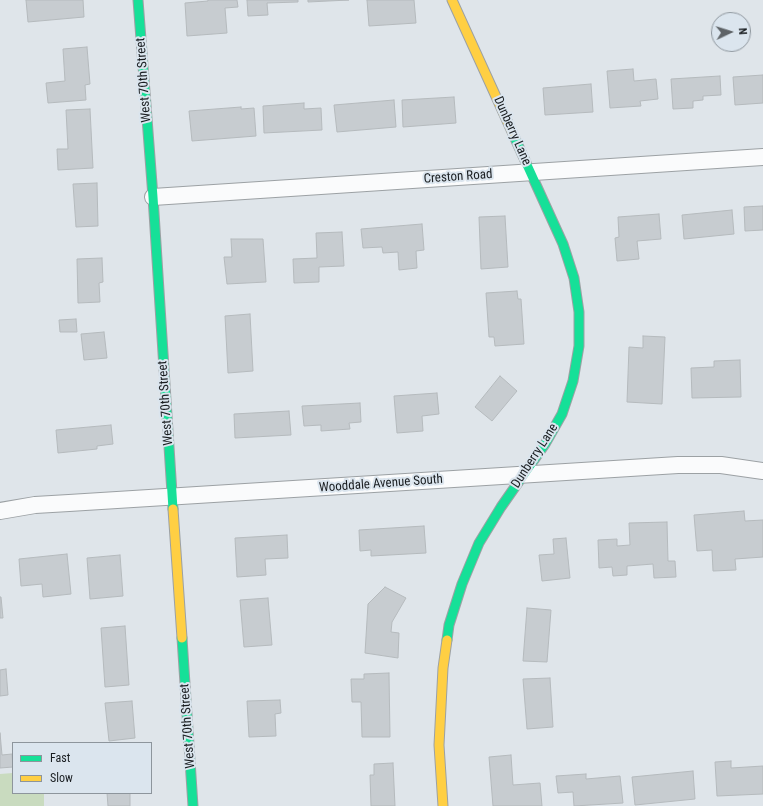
<!DOCTYPE html>
<style>
body{margin:0}
#map{position:relative;width:763px;height:806px;overflow:hidden;background:#dfe5ea;font-family:"Roboto Condensed",sans-serif}
canvas{display:block}
.legend{position:absolute;left:12px;top:742px;width:140px;height:52px;box-sizing:border-box;background:#dbe5ee;border:1px solid #8d959c;margin:0;padding:5px 7px;list-style:none;font-size:12px;color:#191d20}
.legend li{display:flex;align-items:center;gap:8px;height:20px}
.legend b{width:20px;border:1px solid #8d959c}
.north{position:absolute;left:711px;top:12px;width:40px;height:40px;box-sizing:border-box;background:#dbe5ee;border:1px solid #8d959c;border-radius:50%;rotate:86deg;font-size:11px;font-weight:700;line-height:16px;text-align:center;color:#191d20}
.north::after{content:'';display:block;margin:auto;width:14px;height:18px;background:#5e6367;clip-path:polygon(50% 0,100% 100%,50% 72%,0 100%)}
</style>
<div id="map">
<canvas width="763" height="806"></canvas>
<ul class="legend">
<li><b style="height:5px;background:#16e098"></b>Fast</li>
<li><b style="height:5px;background:#ffcf43"></b>Slow</li>
</ul>
<div class="north">N</div>
</div>
<script>
const context = document.querySelector('canvas').getContext('2d');
context.lineJoin = 'round';
function paint(path, color) { context.fillStyle = color; context.fill(path, 'evenodd'); }
const poly = rows => new Path2D(rows.map(r => 'M' + r).join(''));
function stroke(path, color, width, dash) { context.strokeStyle = color; context.lineWidth = width; context.lineCap = dash ? 'butt' : 'round'; context.setLineDash(dash || []); context.stroke(path); }
function write(font, color, halo, rows, align = 'center') {
  context.font = font + ' "Roboto Condensed",sans-serif'; context.lineWidth = 4; context.setLineDash([]); context.textBaseline = 'middle'; context.strokeStyle = halo; context.fillStyle = color; for (const [text, x, y, turn = 0] of rows) {
    context.save(); context.translate(x, y); context.rotate((+turn || 0) * Math.PI / 180); context.textAlign = isNaN(turn) ? turn : align; if (halo) context.strokeText(text, 0, 0); context.fillText(text, 0, 0); context.restore();
  }
}
const green = poly([
 [13,773,13,793,44,793,44,806,0,806,0,774]
]);
const building = poly([
 [26,0,83,0,84,17,28,22,26,0],
 [208,0,237,0,238,7,225,8,227,33,187,36,185,3,208,1,208,0],
 [247,0,298,0,298,2,267,3,268,15,248,16,247,0],
 [308,0,349,0,308,2,308,0],
 [367,0,414,0,416,23,369,26,367,0],
 [87,47,90,84,85,85,86,100,48,103,46,83,65,81,63,49,87,47],
 [633,69,634,81,656,79,658,99,640,101,641,106,610,108,607,71,633,69],
 [763,75,763,103,735,105,733,77,763,75],
 [720,76,721,95,703,96,703,100,693,101,693,108,673,109,671,79,720,76],
 [591,84,593,112,545,115,543,88,591,84],
 [454,97,456,123,403,127,402,100,454,97],
 [394,100,396,127,337,132,334,105,394,100],
 [304,103,304,109,321,108,322,130,264,133,263,106,304,103],
 [241,107,241,109,254,108,256,136,192,141,189,111,241,107],
 [90,109,93,168,58,170,57,149,68,149,66,110,90,109],
 [97,183,98,226,76,227,73,184,97,183],
 [763,206,763,230,745,231,744,207,763,206],
 [732,210,734,234,684,239,682,215,732,210],
 [659,214,661,239,637,241,639,259,617,261,615,238,619,237,618,217,659,214],
 [505,216,508,267,481,269,479,217,505,216],
 [422,224,424,250,416,251,417,268,399,270,398,252,383,253,382,247,363,248,361,229,422,224],
 [342,232,344,266,319,267,319,282,294,283,293,259,317,258,316,233,342,232],
 [231,239,263,239,266,282,227,284,224,257,232,257,231,239],
 [102,258,103,282,99,283,100,302,78,303,77,259,102,258],
 [517,291,518,299,521,299,524,344,495,346,494,337,489,337,486,293,517,291],
 [250,314,253,371,228,373,225,316,250,314],
 [76,319,77,332,60,332,59,320,76,319],
 [104,332,107,358,84,360,81,334,104,332],
 [643,336,665,337,662,404,627,402,629,347,643,348,643,336],
 [740,360,741,397,692,398,691,368,714,367,714,361,740,360],
 [500,376,517,391,492,421,475,407,500,376],
 [437,393,439,414,422,416,423,431,397,433,394,396,437,393],
 [360,403,361,422,349,423,350,429,321,431,321,425,304,426,302,406,360,403],
 [289,411,291,435,235,438,234,414,289,411],
 [111,425,113,444,97,446,97,449,58,453,56,430,111,425],
 [744,511,745,521,763,520,763,557,735,559,736,570,713,571,712,550,697,551,694,515,744,511],
 [667,522,668,561,675,561,676,577,654,578,653,564,627,566,627,575,613,576,612,567,599,568,598,540,617,539,617,546,630,545,629,523,667,522],
 [424,526,426,553,371,556,371,550,360,551,359,530,424,526],
 [287,535,288,558,265,559,266,575,237,577,235,538,287,535],
 [566,538,570,578,542,581,539,555,554,554,553,539,566,538],
 [67,554,71,594,43,597,42,584,21,586,19,559,67,554],
 [120,555,123,596,90,599,87,558,120,555],
 [385,587,406,598,392,622,391,632,399,633,398,658,365,653,368,604,385,587],
 [0,597,1,597,3,618,0,618,0,597],
 [268,598,272,645,244,647,240,600,268,598],
 [527,608,551,610,547,662,523,661,527,608],
 [125,626,129,685,105,687,101,628,125,626],
 [6,669,8,695,0,696,0,670,6,669],
 [389,673,390,737,362,737,361,702,352,702,351,679,364,679,364,674,389,673],
 [550,678,553,727,527,729,523,679,550,678],
 [280,700,281,713,275,714,276,736,249,737,247,701,280,700],
 [132,701,135,738,109,741,105,703,132,701],
 [0,733,2,755,12,754,13,767,0,768,0,733],
 [511,755,513,785,540,783,542,806,493,806,489,757,511,755],
 [731,761,731,768,763,766,763,794,717,796,715,762,731,761],
 [393,763,395,806,371,806,370,775,374,775,374,764,393,763],
 [693,771,695,799,635,805,632,777,693,771],
 [586,774,586,779,620,776,623,803,574,806,573,792,558,793,556,776,586,774],
 [107,793,130,793,130,806,108,806,107,793]
]);
const street = poly([
 [153,197,763,157],
 [0,511,35,505,69,503,678,465,721,465,763,471]
]);
const fast = poly([
 [138,0,153,197,173,509],
 [182,638,193,806],
 [447,640,449,625,462,584,479,543,501,507,545,444,562,414,573,381,579,346,579,312,574,278,563,244,513,134]
]);
const slow = poly([
 [452,0,513,134],
 [173,509,182,638],
 [443,806,439,745,443,668,447,640]
]);
const streetNames = [
 ["West 70th Street",144,80,-94],
 ["Dunberry Lane",512,131,66],
 ["Creston Road",458,177,-4],
 ["West 70th Street",166,403,-94],
 ["Dunberry Lane",535,456,-57],
 ["Wooddale Avenue South",381,484,-4],
 ["West 70th Street",188,726,-94]
];
paint(green, '#c9dbbf');
paint(building, '#c7ccd0');
stroke(building, '#b5babd', 1);
stroke(street, '#9ca1a4', 18);
stroke(fast, '#9ca1a4', 11);
stroke(slow, '#9ca1a4', 11);
stroke(street, '#fafbfc', 16);
stroke(fast, '#16e098', 9);
stroke(slow, '#ffcf43', 9);
write('13px', '#191d20', '#dbe5ee', streetNames);
</script>
